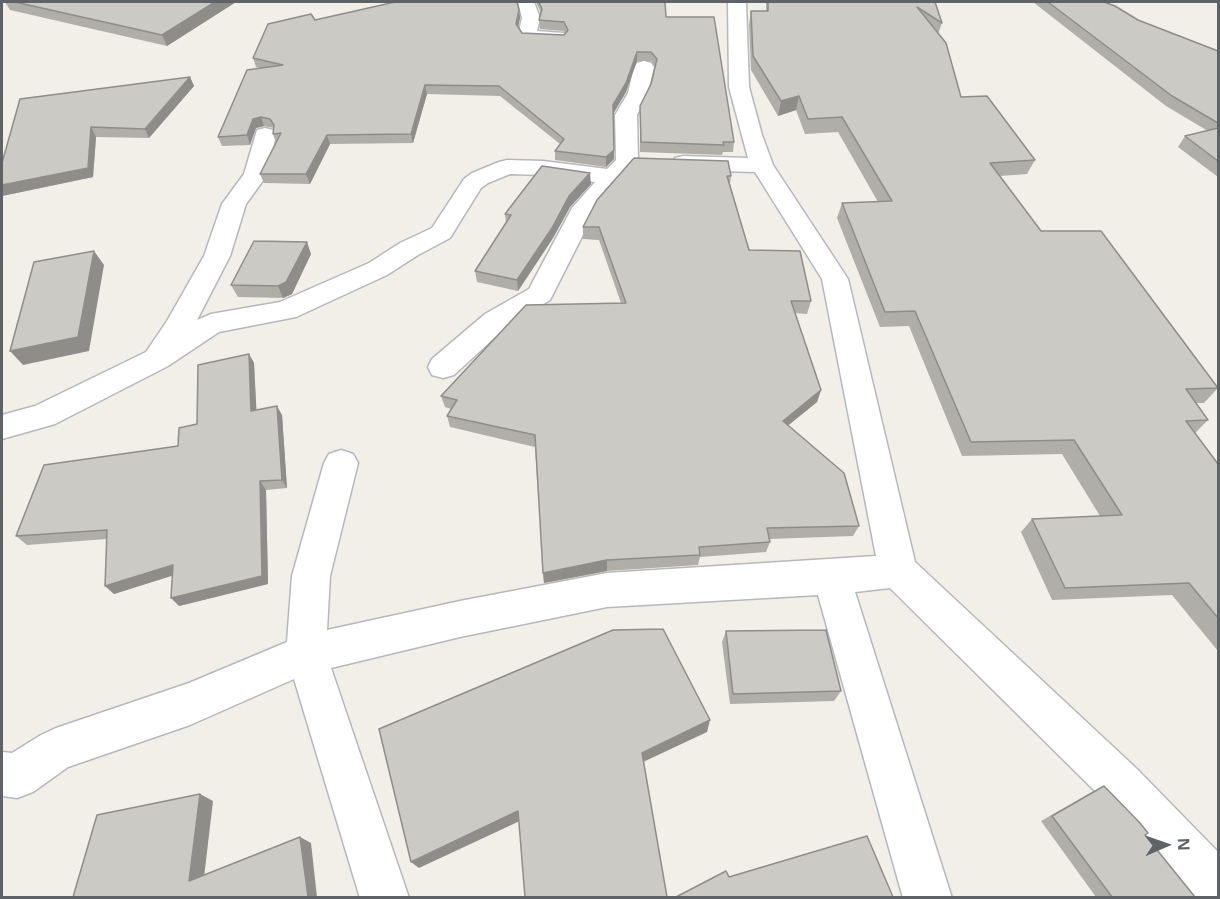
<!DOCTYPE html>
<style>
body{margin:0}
#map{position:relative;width:1220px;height:899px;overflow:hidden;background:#f1efe8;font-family:"Open Sans",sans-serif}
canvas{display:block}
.frame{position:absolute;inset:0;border:3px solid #5f6368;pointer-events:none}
.north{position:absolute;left:1136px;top:815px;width:60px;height:60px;-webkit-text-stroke:4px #fff;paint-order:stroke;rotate:88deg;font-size:16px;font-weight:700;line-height:24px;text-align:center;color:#5f6368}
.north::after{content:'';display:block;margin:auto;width:21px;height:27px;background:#5f6368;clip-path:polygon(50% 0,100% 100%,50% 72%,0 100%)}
</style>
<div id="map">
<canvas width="1220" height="899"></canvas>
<div class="frame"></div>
<div class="north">N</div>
</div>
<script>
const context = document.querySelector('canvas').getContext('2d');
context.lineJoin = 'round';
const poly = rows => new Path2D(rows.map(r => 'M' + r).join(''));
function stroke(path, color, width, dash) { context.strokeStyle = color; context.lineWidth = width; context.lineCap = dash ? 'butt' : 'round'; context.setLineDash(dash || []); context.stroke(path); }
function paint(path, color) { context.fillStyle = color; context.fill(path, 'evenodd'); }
const minor = poly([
 [518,2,534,2,540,18,537,31,564,33,567,37,564,41,525,41,519,31,522,18,518,2],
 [728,2,746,2,749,87,762,135,773,165,848,279,915,562,1137,769,1218,852,1218,898,1196,898,1105,801,890,588,855,592,952,898,903,898,818,595,607,607,460,637,331,668,409,898,360,898,294,679,190,725,68,767,33,792,17,798,2,796,2,752,12,753,41,735,56,728,189,683,287,642,292,576,324,463,329,454,341,450,353,454,358,463,330,576,327,630,460,601,607,573,876,556,822,279,755,172,683,170,675,168,672,163,675,158,683,156,748,158,729,87,728,2],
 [644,61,651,63,654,67,648,93,637,115,638,161,595,211,550,300,505,328,454,375,443,378,432,375,428,367,432,359,485,314,529,289,572,208,595,182,543,175,510,174,488,183,481,188,450,238,418,255,387,275,296,317,219,332,168,366,55,424,2,439,2,415,35,406,146,352,167,321,204,256,222,204,244,174,257,130,265,128,273,130,276,135,267,175,246,204,230,256,197,320,211,314,280,302,369,263,400,243,432,228,464,179,472,173,499,162,507,160,543,161,607,169,616,160,615,115,628,93,634,67,637,63,644,61]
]);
const wall = poly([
 [5,2,236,2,167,46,10,10],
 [536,2,665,2,666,17,734,142,733,152,723,152,722,155,640,152,640,106,651,84,655,66,651,61,637,61,626,92,613,114,614,159,606,167,555,160,555,151,560,144,500,96,427,94,413,143,330,144,310,184,264,183,260,174,276,143,273,134,274,128,264,126,256,128,250,145,222,146,218,137,260,68,256,67,253,58,315,20,519,10,520,18,518,27,522,33,564,35,565,33,564,31,540,29,539,20,541,13],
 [766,2,935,2,942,23,938,34,961,97,1035,160,1027,174,1000,176,1041,231,1218,388,1204,403,1196,403,1208,420,1195,433,1218,464,1218,651,1172,595,1052,600,1021,532,1032,519,1100,516,1062,454,962,456,909,326,880,327,837,218,842,203,878,202,838,132,805,134,796,110,778,116,751,70,749,25,751,11,766,11],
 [1033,2,1104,2,1138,20,1218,51,1218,177,1178,147,1185,136,1208,131,1166,106],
 [190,77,194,86,149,138,96,137,93,177,2,196,2,163],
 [634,158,731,176,730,184,749,250,811,301,807,314,795,313,821,390,817,402,788,425,859,526,853,536,769,539,770,542,766,552,700,557,698,565,607,571,544,583,535,447,450,427,447,416,451,409,445,407,441,396,621,303,599,240,583,239,583,227],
 [591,184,570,207,553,238,518,291,477,282,475,271,506,223,505,214],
 [311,254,292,294,283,298,238,297,231,285],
 [249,354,254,363,256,410,282,415,287,488,266,490,268,584,179,606,173,575,114,594,105,586,107,539,27,545,16,536,178,446,197,424],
 [726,631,841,691,834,701,730,704,722,642],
 [1104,786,1145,835,1195,897,1096,897,1041,821,1092,792]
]);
const shadedWall = poly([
 [215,2,236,2,167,46,162,35],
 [519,10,520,18,517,32,516,24],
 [637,52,637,61,626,92,613,114,613,105],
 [190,77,194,86,149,138,145,129],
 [425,85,427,94,413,143,411,134],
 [799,96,796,110,778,116,781,101],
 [261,117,264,126,256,128,250,145,247,135,253,119],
 [91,127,96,137,93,177,2,196,2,185],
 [327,135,330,144,310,184,306,174],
 [614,150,614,159,606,167,606,157],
 [590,173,591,184,570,207,553,238,518,291,517,280,569,196],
 [307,242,311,254,292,294,283,298,278,286],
 [94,251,104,265,89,351,23,365,10,351],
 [249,354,254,363,257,421,251,411],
 [821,390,817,402,779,433,783,421],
 [277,406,282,415,287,488,282,480],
 [260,481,266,490,268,584,179,606,171,598],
 [607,560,607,571,544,583,543,573],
 [173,565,181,573,114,594,105,586],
 [710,720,707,732,641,763,642,753],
 [200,794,213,801,203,886,189,881],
 [518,811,522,820,419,868,411,862],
 [300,837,311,843,317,897,308,897]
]);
const building = poly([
 [15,2,215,2,162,35,15,2],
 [395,2,517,2,519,10,516,24,522,33,564,35,568,30,564,22,539,20,542,9,539,2,665,2,666,17,714,17,734,142,723,142,724,145,641,142,640,106,651,84,657,59,651,52,637,52,626,83,613,105,614,150,606,157,555,151,564,139,499,86,425,85,411,134,327,135,306,174,260,174,281,133,273,134,274,125,270,119,261,117,253,119,247,135,218,137,247,70,283,65,253,58,268,24,311,14,315,20,395,2],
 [768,2,935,2,942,23,917,7,946,43,961,97,987,96,1035,160,990,163,1041,231,1101,231,1218,388,1186,389,1208,420,1186,421,1218,464,1218,618,1189,583,1065,588,1032,519,1122,515,1074,440,971,442,915,311,885,312,842,203,892,201,842,117,808,119,799,96,781,101,753,56,751,11,768,11,768,2],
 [1048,2,1104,2,1115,6,1138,20,1218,51,1218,123,1172,96,1048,2],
 [190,77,145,129,91,127,88,168,2,185,2,163,20,99,190,77],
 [1218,128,1218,161,1185,136,1218,128],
 [634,158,728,161,731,176,727,176,749,250,800,251,811,301,791,301,821,390,783,421,844,473,859,526,767,528,770,542,699,547,700,555,607,560,543,573,535,435,447,416,457,400,441,396,526,305,626,303,599,227,583,227,597,200,634,158],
 [542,166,590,173,569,196,552,228,517,280,475,271,511,215,505,214,542,166],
 [254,241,307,242,286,282,278,286,231,285,254,241],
 [94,251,78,337,10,351,34,262,94,251],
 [249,354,251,411,277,406,282,480,260,481,262,576,171,598,173,565,105,586,107,530,16,536,44,465,178,446,179,428,197,424,198,365,249,354],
 [663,629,710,720,642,753,667,897,525,897,518,811,411,862,379,729,613,630,663,629],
 [826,630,841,691,733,694,726,631,826,630],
 [1104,786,1140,823,1148,833,1145,835,1195,897,1112,897,1052,816,1104,786],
 [200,794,189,881,300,837,308,897,73,897,97,815,200,794],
 [867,836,893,897,676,897,726,871,729,877,867,836]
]);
stroke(minor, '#b5b8bc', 3);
paint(minor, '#fff');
paint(wall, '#afaea9');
paint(shadedWall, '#8f8d8a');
paint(building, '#cccac5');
stroke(building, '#8f8d8a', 1.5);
</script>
